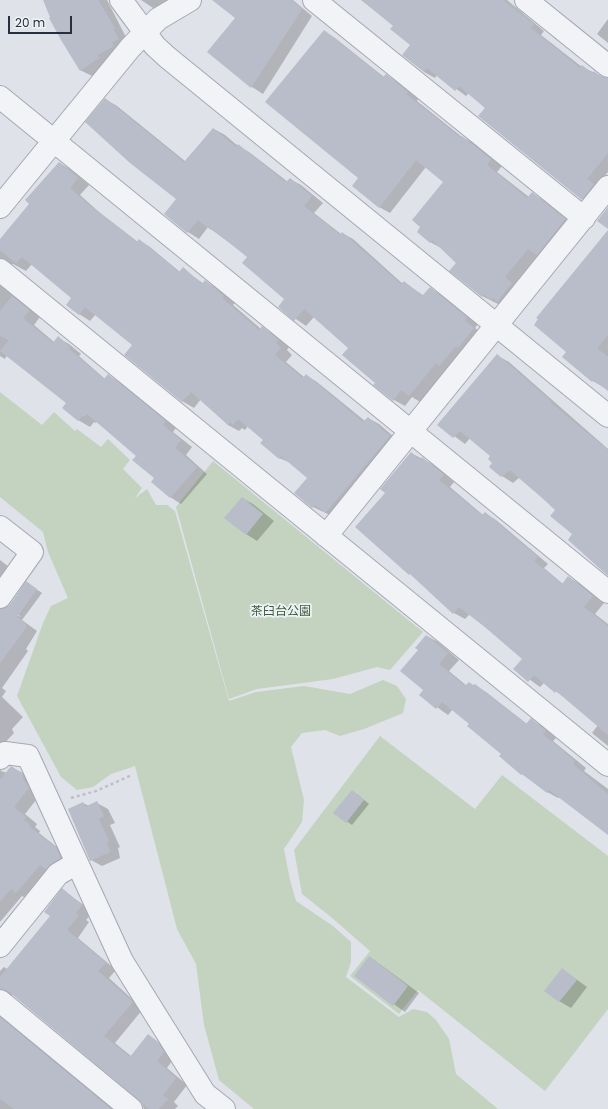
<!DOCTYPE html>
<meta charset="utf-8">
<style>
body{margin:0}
#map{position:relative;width:608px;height:1109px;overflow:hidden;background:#dfe2e9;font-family:Poppins,sans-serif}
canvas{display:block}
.scale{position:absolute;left:8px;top:16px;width:64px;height:18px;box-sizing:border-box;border:2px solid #272e40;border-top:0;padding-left:5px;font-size:12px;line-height:14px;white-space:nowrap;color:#272e40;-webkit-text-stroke:3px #eef1f6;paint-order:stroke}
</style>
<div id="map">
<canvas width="608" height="1109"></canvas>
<div class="scale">20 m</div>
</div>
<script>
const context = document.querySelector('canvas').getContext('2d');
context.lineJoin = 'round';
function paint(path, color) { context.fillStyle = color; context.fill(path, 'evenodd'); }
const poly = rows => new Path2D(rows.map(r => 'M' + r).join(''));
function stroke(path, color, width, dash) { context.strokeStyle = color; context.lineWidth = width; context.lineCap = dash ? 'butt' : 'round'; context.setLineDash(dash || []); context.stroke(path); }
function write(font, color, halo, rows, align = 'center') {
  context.font = font + ' Poppins,"Noto Sans JP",sans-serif'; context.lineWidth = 3.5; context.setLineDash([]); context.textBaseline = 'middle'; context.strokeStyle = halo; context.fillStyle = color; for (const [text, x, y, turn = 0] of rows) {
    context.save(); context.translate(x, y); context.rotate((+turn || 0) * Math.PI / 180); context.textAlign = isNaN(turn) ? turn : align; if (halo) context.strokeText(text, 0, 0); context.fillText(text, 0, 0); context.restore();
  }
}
const green = poly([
 [0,392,42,425,54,412,75,431,77,429,101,447,108,439,130,460,123,469,142,488,135,498,147,489,156,505,167,505,175,511,229,701,256,692,304,686,350,694,383,680,397,686,406,699,403,713,364,729,340,736,325,730,302,733,291,747,304,800,302,822,284,849,290,880,296,901,333,926,351,942,351,962,346,977,399,1017,413,1009,427,1012,436,1020,449,1039,456,1074,498,1109,254,1109,219,1080,204,1025,196,964,177,929,135,766,111,774,93,787,77,790,61,777,17,696,43,623,51,606,68,598,48,552,43,532,0,497],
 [213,461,423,632,390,670,377,667,333,679,257,689,229,699,176,507],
 [380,736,475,809,502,775,608,856,608,1009,545,1091,418,990,399,1014,350,976,370,951,331,917,302,894,294,850]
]);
const shadow = poly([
 [44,0,107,0,130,45,110,65,92,76,80,70],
 [141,0,187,0,167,12,153,8],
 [214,0,293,0,312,16,263,94,252,87,209,52,236,18],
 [361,0,507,0,544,31,541,35,582,67,608,79,608,172,597,186,593,205,582,199,469,93,466,96,437,75,435,78,424,72,411,44,394,26],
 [608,19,608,43,597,34],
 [324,31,335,38,384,77,386,75,397,82,418,99,417,101,462,137,474,143,502,166,497,172,529,197,532,193,543,200,575,226,539,255,515,284,523,290,502,306,482,296,457,263,441,248,430,242,444,182,426,167,390,213,379,207,359,178],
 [105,99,117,106,185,161,214,129,225,135,238,146,249,152,288,182,290,179,301,185,323,203,314,213,341,234,342,233,353,239,403,284,404,282,424,296,430,288,441,295,478,324,475,328,485,335,420,402,412,397,405,406,394,400,376,382,350,348,314,317,306,326,279,307,286,298,249,257,208,227,199,239,188,232,177,199],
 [60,163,71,170,89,185,80,195,99,212,138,242,139,240,150,247,180,272,183,269,204,284,206,282,217,288,235,303,233,305,261,329,262,328,273,334,289,347,287,350,292,355,286,362,304,377,306,375,317,382,365,421,368,418,379,424,401,443,336,518,313,507,295,493,309,478,291,463,279,458,264,440,248,426,245,430,242,428,239,431,228,425,201,399,194,408,182,401,134,345,96,314,90,321,79,314,73,298,32,264,26,271,13,264,8,264,0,272,0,240,31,204],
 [608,232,608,390,593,381,567,352],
 [0,283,40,317,34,325,54,342,58,338,69,344,81,354,79,356,105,379,108,375,119,382,176,428,173,432,192,447,186,455,207,474,181,504,170,497,138,455,97,421,96,423,94,422,90,427,78,420,67,402,7,355,5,359,0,356],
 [498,356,509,362,608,449,608,575,574,534,557,510,519,478,513,483,502,476,492,456,470,438,465,444,439,425],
 [411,453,434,465,454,482,450,487,483,515,485,513,496,520,548,564,544,568,563,584,568,577,580,584,604,603,595,614,608,624,608,746,592,733,598,725,567,699,544,683,540,687,515,669,523,659,470,614,465,619,454,613,416,578,356,527,386,493],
 [242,498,253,504,274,521,257,541,246,534],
 [0,560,17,573,0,599],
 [27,583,42,593,22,620,37,631,26,649,28,651,2,688,6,691,2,697,23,717,12,729,14,733,0,748,0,628,11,613,21,617,8,607],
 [427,636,438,642,459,660,449,671,467,686,475,685,486,692,527,724,531,720,542,726,556,738,553,741,586,768,584,771,608,789,608,834,560,797,558,798,547,792,522,774,503,754,453,709,448,715,420,695,424,690,419,650],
 [0,768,1,771,7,773,13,768,25,774,40,795,25,814,37,824,35,827,40,831,39,833,67,855,27,899,22,896,0,922],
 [357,794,369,804,352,825,335,813],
 [83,803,89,806,97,803,108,809,115,823,110,825,120,847,118,848,120,858,102,866,91,860],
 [63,890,93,912,86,920,89,922,78,938,116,970,109,978,143,1009,115,1043,131,1056,148,1035,169,1050,174,1058,167,1068,187,1085,174,1102,178,1106,175,1109,144,1109,140,1099,14,995,8,995,0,1002,0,971,4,967,7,969,51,916],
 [370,957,419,993,405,1012,355,976],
 [562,969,587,987,571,1008,559,1001],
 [0,1014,3,1018,113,1109,0,1109]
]);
const building = poly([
 [43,0,98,0,115,28,113,29,119,39,112,42,114,46,98,55,99,58,80,71,61,40,49,18,50,17],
 [212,0,291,0,302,9,251,88,207,52,235,18],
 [362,0,503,0,534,24,531,28,580,68,582,65,592,73,594,71,600,76,608,78,608,153,587,179,594,184,582,200,478,116,485,108,459,86,455,91,427,68,424,72,402,55,410,45,390,29,393,26],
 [324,30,383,77,386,74,408,92,406,94,461,138,462,136,491,159,487,165,527,198,532,192,565,219,537,255,528,249,505,277,512,283,497,302,493,298,491,300,483,294,482,297,449,271,456,263,432,240,430,243,417,232,420,227,412,220,443,182,416,160,379,208,352,186,358,178,265,102],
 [105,98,184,162,213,128,236,147,238,144,284,181,287,181,290,178,312,196,304,206,340,235,342,232,401,284,404,281,422,296,430,287,467,317,465,321,474,328,458,348,456,346,439,366,436,363,409,396,401,390,393,401,373,385,375,383,342,355,348,348,304,309,294,321,278,307,284,299,242,263,247,257,212,229,211,230,198,220,187,233,164,214,176,199,130,163,85,122],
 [59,162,78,178,70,188,88,204,137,242,139,239,179,272,183,267,202,284,205,280,224,296,222,298,259,330,262,326,279,340,276,343,281,348,275,355,303,378,306,374,363,422,368,417,390,436,326,512,324,512,315,505,312,508,294,493,307,478,281,456,279,459,260,443,263,440,238,419,233,425,230,422,228,425,191,392,182,402,124,355,132,345,85,307,79,315,66,305,71,298,22,257,16,263,0,250,0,239,29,204,25,200],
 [608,207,608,229,597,221],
 [608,230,608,335,597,348,608,357,608,391,594,380,592,382,562,357,566,352,534,325,538,319,536,318],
 [12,296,30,310,23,318,53,343,58,336,70,347,69,349,104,379,108,374,166,421,163,425,181,440,175,448,197,467,170,498,151,482,154,478,132,460,136,456,87,414,84,417,82,416,78,421,62,408,66,403,0,351,9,340,0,336,0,311],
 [497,354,551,401,550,402,608,450,608,576,568,540,572,534,550,516,555,510,541,497,510,470,501,477,489,467,492,463,488,459,490,456,460,431,453,438,437,425],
 [411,452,420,460,422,457,444,475,439,480,482,515,485,512,538,557,534,561,562,584,568,576,593,596,584,607,608,626,608,735,556,691,555,693,534,675,528,682,513,669,522,659,486,628,459,607,453,614,410,574,409,575,355,527,385,493,380,489],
 [242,497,263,514,246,535,224,518],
 [26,581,37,589,17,617,26,624,26,628,0,663,0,609,10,605],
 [426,635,448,653,439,664,465,686,469,682,473,685,475,684,526,724,531,718,546,731,543,734,575,761,573,764,608,794,608,835,549,790,547,793,522,774,521,775,499,756,501,754,467,726,469,724,442,702,436,709,419,695,423,690,400,671,418,650,415,648],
 [11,766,23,774,23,779,29,788,14,807,26,817,24,820,30,824,29,826,56,848,61,858,46,869,40,865,16,893,11,889,0,902,0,780],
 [352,790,364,800,346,823,333,813],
 [97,801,104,816,99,819,109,841,107,842,110,852,90,861,68,809,83,802,85,807],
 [62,888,82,905,76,913,79,915,67,930,106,963,98,971,133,1002,104,1036,130,1057,148,1034,158,1042,164,1052,157,1061,176,1078,163,1095,168,1099,159,1109,149,1109,8,991,0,989,0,977,50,916,44,912],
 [369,956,408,986,393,1006,354,976],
 [562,968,577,980,559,1002,544,991],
 [0,1017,111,1109,14,1109,0,1099]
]);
const path = poly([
 [71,798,96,791,132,775]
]);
const minor = poly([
 [121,0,155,46,167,57,608,416],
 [314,0,584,218],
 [526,0,608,66],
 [0,97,608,592],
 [0,207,130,48,158,19,190,0],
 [0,270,608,765],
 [0,527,32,552,0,597],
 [326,536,608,187],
 [0,758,5,753,28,756,122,961,205,1094,224,1109],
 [0,946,58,874,77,863],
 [0,1001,131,1109]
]);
const parkNames = [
 ["茶臼台公園",281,612]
];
paint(green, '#c3d3bf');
paint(shadow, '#0003');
paint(building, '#b9bdc9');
stroke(minor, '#a4a8b3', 24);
stroke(path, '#bdc0c7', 2.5, [3, 3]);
stroke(minor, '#f2f3f7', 22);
write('12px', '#385d34', '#eef1f6', parkNames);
</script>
